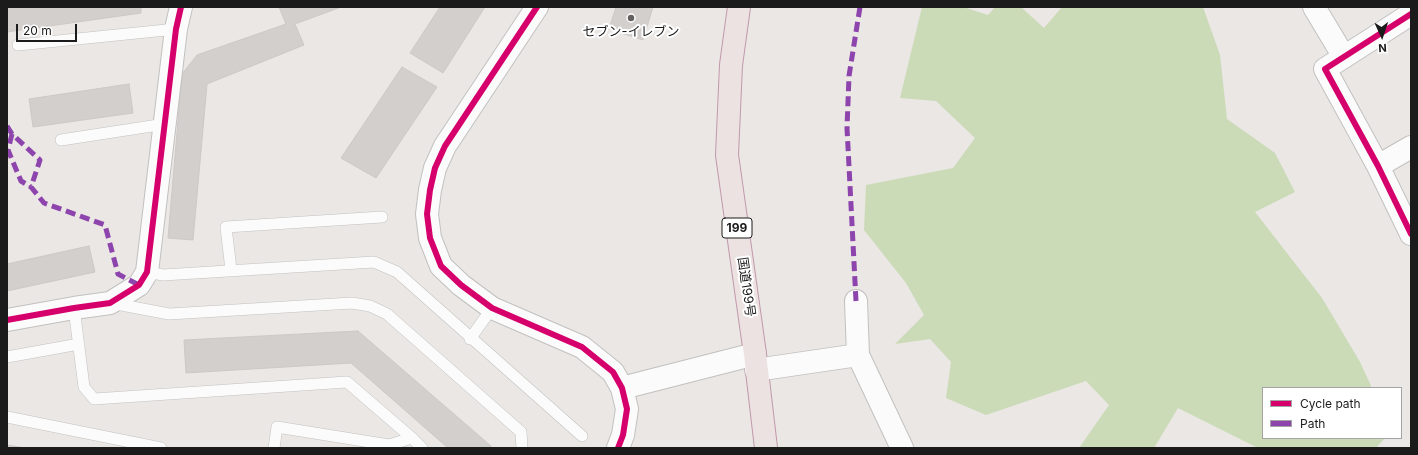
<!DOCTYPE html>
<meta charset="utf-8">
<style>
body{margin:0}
#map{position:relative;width:1418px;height:455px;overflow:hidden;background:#eae7e4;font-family:Inter,sans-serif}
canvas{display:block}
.frame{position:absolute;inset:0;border:8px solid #1b1b1b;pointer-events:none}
.legend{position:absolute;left:1262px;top:387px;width:140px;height:52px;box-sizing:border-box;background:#fff;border:1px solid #a4a4a4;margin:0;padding:5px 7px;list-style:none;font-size:12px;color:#1b1b1b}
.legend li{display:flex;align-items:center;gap:8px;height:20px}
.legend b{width:20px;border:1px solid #a4a4a4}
.north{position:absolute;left:1362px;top:16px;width:40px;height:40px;-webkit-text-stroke:3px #fff;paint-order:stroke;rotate:177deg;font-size:11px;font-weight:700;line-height:16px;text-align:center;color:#1b1b1b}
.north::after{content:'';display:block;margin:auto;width:14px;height:18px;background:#1b1b1b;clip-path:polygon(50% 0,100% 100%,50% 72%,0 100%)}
.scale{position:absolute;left:16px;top:24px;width:61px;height:18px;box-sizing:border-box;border:2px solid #1b1b1b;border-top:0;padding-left:5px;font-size:12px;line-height:14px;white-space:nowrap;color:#1b1b1b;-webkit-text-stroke:3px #fff;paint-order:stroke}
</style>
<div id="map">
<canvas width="1418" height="455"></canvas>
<div class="frame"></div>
<ul class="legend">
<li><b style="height:5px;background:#d6006c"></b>Cycle path</li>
<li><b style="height:5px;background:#8e44ad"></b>Path</li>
</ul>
<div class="north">N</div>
<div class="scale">20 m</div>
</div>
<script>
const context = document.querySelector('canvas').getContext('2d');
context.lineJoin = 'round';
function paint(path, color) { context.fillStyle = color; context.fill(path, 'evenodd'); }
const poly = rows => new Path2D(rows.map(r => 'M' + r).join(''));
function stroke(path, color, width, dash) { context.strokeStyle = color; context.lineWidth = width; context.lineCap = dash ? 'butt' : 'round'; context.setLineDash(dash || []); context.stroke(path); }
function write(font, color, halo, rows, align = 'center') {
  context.font = font + ' Inter,"Noto Sans JP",sans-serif'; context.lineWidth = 4; context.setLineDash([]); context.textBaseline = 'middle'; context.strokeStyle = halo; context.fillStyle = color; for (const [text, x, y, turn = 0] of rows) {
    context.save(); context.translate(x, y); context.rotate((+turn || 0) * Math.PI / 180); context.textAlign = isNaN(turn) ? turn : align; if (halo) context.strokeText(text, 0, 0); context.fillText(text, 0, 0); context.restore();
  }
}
const forest = poly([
 [922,7,963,7,988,15,995,7,1021,7,1044,28,1062,7,1203,7,1220,55,1227,119,1275,153,1295,192,1255,212,1322,298,1360,362,1372,388,1263,388,1263,438,1385,438,1376,448,1258,448,1178,408,1154,448,1079,448,1109,405,1086,381,986,415,946,398,951,362,930,339,895,344,924,315,906,283,864,230,866,185,953,168,975,138,936,101,900,98]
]);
const building = poly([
 [7,7,141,7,141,13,7,32,7,7],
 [279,7,341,7,295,24,304,45,207,84,193,240,168,238,182,74,197,55,286,24,279,7],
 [440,7,485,7,443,73,410,53,440,7],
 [616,7,653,7,643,40,609,29,616,7],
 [402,67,437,87,376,178,341,158,402,67],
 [129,84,133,113,33,127,29,99,129,84],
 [89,246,95,272,7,291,7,264,89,246],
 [358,331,491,446,491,448,448,448,351,363,186,373,184,340,358,331],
 [7,445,25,448,7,448,7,445]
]);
const service = poly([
 [18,45,176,29],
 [61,140,165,124],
 [231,270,226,227,382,217],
 [147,272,163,275,374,262,397,272,582,436],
 [111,303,169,314,352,303,370,306,387,314,521,432,522,448],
 [74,308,84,387,94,399,347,382,412,438,422,448],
 [470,339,492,308],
 [7,357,79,344],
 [7,417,161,448],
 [274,448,277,427,389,445,412,438]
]);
const minor = poly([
 [1314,7,1344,57],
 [1411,14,1325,69,1378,166,1411,234],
 [1378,166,1411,147],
 [856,301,858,355],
 [7,320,74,308,110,303,139,285,147,272,176,29,181,7],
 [756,370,858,355,902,448],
 [622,388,755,354]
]);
const tertiary = poly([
 [537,7,445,146,435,168,430,190,427,214,430,238,441,266,461,285,492,308,582,347,613,372,622,388,627,409,623,435,618,448]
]);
const trunk = poly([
 [739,7,731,65,727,155,755,354,766,448]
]);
const quiet = poly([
 [7,126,12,134,40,160,31,187,44,203,105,225,118,274,139,285],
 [12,134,8,150,21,181,31,187],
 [856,301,847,128,849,76,860,7]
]);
const cycleway = poly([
 [537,7,445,146,435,168,430,190,427,214,430,238,441,266,461,285,492,308,582,347,613,372,622,388,627,409,623,435,618,448],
 [1411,14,1325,69,1378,166,1411,234],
 [7,320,74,308,110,303,139,285,147,272,176,29,181,7]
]);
const markers = [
 [631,18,4,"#636261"]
];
const shields = [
 [737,228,30]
];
const shieldNames = [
 ["199",737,228]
];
const poiNames = [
 ["セブン-イレブン",631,32]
];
const streetNames = [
 ["国道199号",746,287,82]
];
paint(forest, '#cbdab7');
paint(building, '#d3cfcc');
stroke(building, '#cdc8c5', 1);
stroke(service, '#c2c1c0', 12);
stroke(minor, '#c2c1c0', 24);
stroke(tertiary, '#c2c1c0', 24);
stroke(trunk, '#c199ac', 24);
stroke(service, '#fcfbfb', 11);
stroke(minor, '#fcfbfb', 22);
stroke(tertiary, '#fcfbfb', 22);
stroke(trunk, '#ece2e2', 22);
stroke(quiet, '#8e44ad', 5, [10, 5]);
stroke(cycleway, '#d6006c', 6);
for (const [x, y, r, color] of markers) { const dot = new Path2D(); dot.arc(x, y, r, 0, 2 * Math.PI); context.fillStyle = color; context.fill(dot); stroke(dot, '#fff', 1.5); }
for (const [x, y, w] of shields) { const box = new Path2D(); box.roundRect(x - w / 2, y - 10, w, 20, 3); context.fillStyle = '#fff'; context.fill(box); stroke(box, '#1b1b1b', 1); }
write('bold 12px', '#1b1b1b', null, shieldNames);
write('13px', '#1b1b1b', '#fff', poiNames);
write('13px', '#1b1b1b', '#fff', streetNames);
</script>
